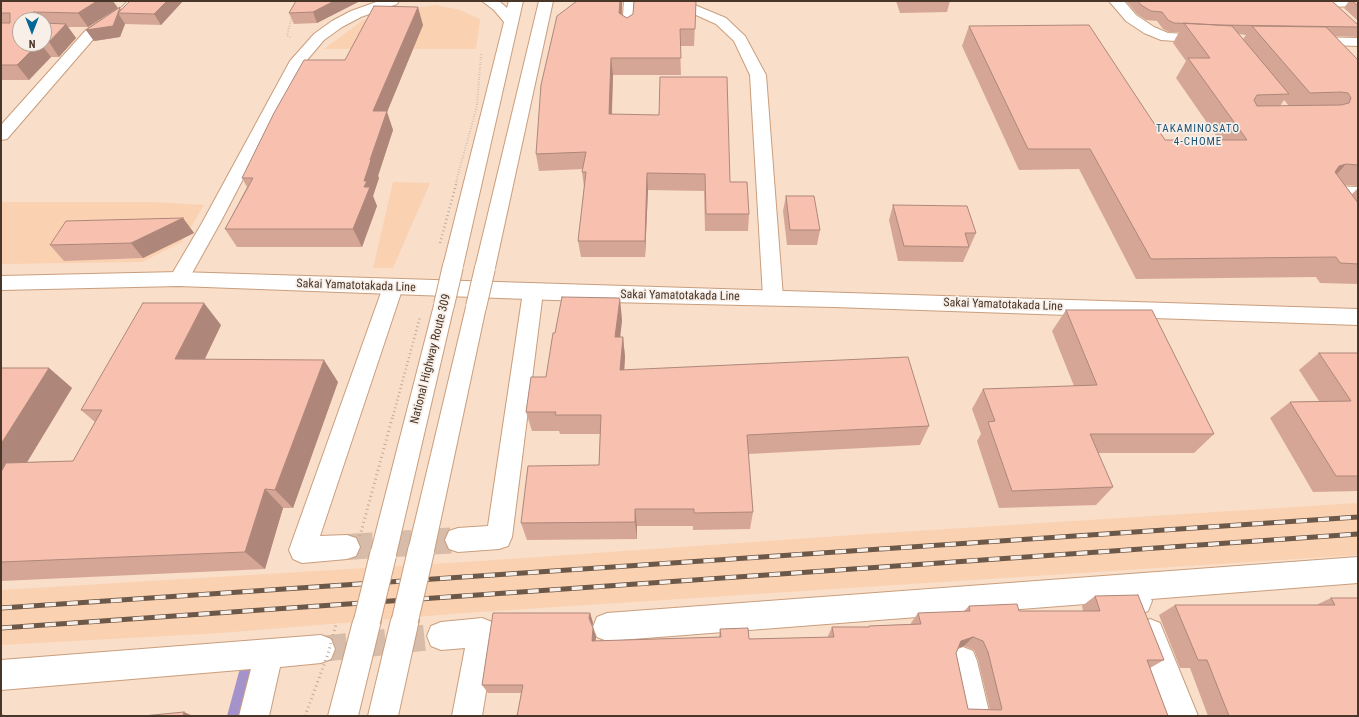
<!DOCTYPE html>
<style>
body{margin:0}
#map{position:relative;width:1359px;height:717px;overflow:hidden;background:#f9dec9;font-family:"Roboto Condensed",sans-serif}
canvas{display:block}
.frame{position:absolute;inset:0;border:2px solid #483628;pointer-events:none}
.north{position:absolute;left:12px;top:12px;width:40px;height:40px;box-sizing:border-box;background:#f8efe8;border:1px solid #b2a59b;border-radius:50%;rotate:180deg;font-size:11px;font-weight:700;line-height:16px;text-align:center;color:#483628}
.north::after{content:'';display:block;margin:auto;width:14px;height:18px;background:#056796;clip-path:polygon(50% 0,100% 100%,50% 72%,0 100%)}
</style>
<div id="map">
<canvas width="1359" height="717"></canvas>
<div class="frame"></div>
<div class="north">N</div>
</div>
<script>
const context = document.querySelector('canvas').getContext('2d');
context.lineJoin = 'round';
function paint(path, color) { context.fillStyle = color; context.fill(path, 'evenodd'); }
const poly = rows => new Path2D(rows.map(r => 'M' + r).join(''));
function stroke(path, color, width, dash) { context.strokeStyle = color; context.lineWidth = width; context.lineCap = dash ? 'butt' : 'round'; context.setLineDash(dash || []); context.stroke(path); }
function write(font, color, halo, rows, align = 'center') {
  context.font = font + ' "Roboto Condensed",sans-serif'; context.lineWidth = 3.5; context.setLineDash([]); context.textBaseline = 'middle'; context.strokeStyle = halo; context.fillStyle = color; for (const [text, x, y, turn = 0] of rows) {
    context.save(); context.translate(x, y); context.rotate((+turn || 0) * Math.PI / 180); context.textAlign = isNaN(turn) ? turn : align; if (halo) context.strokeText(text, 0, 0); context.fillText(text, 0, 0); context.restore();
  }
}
const built = poly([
 [436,5,460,10,480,19,476,49,324,49,363,20,395,11],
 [393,182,430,183,393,268,373,268],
 [1,202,153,202,204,205,182,242,142,262,1,264],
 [1358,503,1358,555,464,613,221,633,1,645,1,590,466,562,868,534]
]);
const stream = poly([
 [245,666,249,668,251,672,239,716,227,716,239,672,241,668,245,666]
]);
const minorTunnel = poly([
 [347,547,458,540],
 [321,649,441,636]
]);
const path = poly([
 [290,37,287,35,292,17]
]);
const service = poly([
 [624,1,634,1,632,30,627,33,622,30,624,1]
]);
const minor = poly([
 [128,1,143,1,132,13,96,36,7,139,1,140,1,125,86,30,122,7,128,1],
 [1109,1,1124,1,1136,15,1154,27,1168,33,1205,35,1210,36,1212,39,1210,42,1205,43,1161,40,1144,33,1126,21,1109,1],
 [1322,1,1358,1,1358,6,1328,7,1323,6,1321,3,1322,1],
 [1311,37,1358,38,1358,46,1306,44,1304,41,1306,38,1311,37],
 [1328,186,1358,187,1358,199,1343,199,1358,219,1358,240,1351,238,1319,192,1322,188,1328,186],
 [393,279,400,282,403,287,320,536,347,535,356,538,360,547,356,556,347,559,302,563,293,559,289,550,383,287,386,282,393,279],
 [533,284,540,287,543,292,512,537,508,546,499,549,458,552,449,549,445,540,449,531,458,528,488,526,523,292,526,287,533,284],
 [1358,557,1358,583,1151,599,1152,601,1148,611,1138,615,1128,611,1124,601,607,641,597,637,593,627,597,617,607,613,1358,557],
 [482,618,492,622,496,632,482,716,452,716,465,648,441,650,431,646,427,636,431,626,441,622,482,618],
 [1150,619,1160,623,1198,716,1168,716,1136,633,1140,623,1150,619],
 [321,635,331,639,335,649,331,659,321,663,280,667,269,716,239,716,251,669,1,690,1,660,321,635],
 [963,647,973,651,977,661,990,716,960,716,949,661,953,651,963,647]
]);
const primary = poly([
 [179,272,1358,309,1358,325,834,307,607,302,179,286,1,290,1,276,179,272]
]);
const trunk = poly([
 [379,1,399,1,397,4,361,17,342,27,324,40,302,66,220,223,186,284,179,286,172,284,169,279,202,223,290,61,314,34,332,21,351,11,379,1],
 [482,1,499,1,507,8,509,1,523,1,463,266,460,271,453,273,446,271,443,266,504,22,494,10,482,1],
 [539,1,553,1,495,268,492,273,485,275,478,273,475,268,539,1],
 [664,1,685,1,726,18,745,36,766,75,783,297,780,302,773,305,766,302,763,297,750,75,734,41,716,24,685,10,666,4,664,1],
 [444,297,451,299,454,305,396,555,392,564,383,568,374,564,370,555,434,305,437,299,444,297],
 [476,299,483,301,486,307,434,551,430,560,421,564,412,560,408,551,466,307,469,301,476,299],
 [405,606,415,610,419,620,398,716,368,716,391,620,395,610,405,606],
 [367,607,377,611,381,621,358,716,328,716,353,621,357,611,367,607]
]);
const rail = poly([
 [1,608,1358,517],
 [1,628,1358,534]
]);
const pathBridgeFar2 = poly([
 [456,182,477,106,481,54]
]);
const pathBridgeFar1 = poly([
 [440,243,457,181],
 [393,416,420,317]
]);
const pathBridge = poly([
 [360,536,393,415],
 [305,716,328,654,336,624]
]);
const trunkBridgeFar1 = poly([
 [444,305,453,266],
 [476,307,485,268]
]);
const trunkBridge = poly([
 [405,620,421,551],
 [367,621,383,555]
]);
const wall = poly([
 [1,1,118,8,88,27,68,27,76,38,59,57,51,57,29,80,1,80],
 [20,20,44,20,44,44,20,44],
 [130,1,183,1,161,25,125,24,120,37,94,41,86,30,120,7,121,9],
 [360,1,317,23,294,24,289,13],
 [634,1,696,1,694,46,680,46,681,75,613,75,612,114,730,182,749,214,748,231,705,231,704,191,648,190,645,257,581,257,578,241,584,187,582,172,583,169,539,171,536,154,622,8,622,15,627,18,633,14],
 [896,1,950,1,947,12,900,13],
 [1126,1,1332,1,1358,25,1358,37,1335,36,1358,60,1358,186,1345,185,1352,194,1358,188,1358,284,1320,283,1316,277,1136,279,1079,169,1019,170,962,46,969,26,1165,140,1219,140,1176,78,1186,61,1173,43,1179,32,1169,32,1163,29,1157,21,1146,20,1137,14],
 [1239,34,1246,35,1243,39],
 [1284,100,1289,106,1280,106],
 [1349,1,1358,1,1358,21,1344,8],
 [423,25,387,112,393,130,378,176,379,178,373,196,377,206,362,247,237,247,225,229,247,187,242,178,345,60],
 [786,196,820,230,817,245,787,245,783,211],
 [893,205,976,233,963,262,898,261,889,220],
 [183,218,194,233,143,258,64,261,50,245],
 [1066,310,1214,434,1194,453,1098,453,1113,487,1096,505,999,508,977,441,981,434,972,409,983,389,1074,386,1052,331],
 [622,320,620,337,623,337,625,357,624,370,929,426,920,445,748,454,753,512,750,529,693,530,693,526,637,526,637,539,527,540,521,523,599,465,600,434,560,434,559,431,532,431,526,412,546,377,555,333],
 [221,325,205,359,338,382,293,508,283,508,265,569,1,581,1,368,49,368,72,388,27,462,73,461,95,422,81,410],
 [1319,353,1358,353,1358,491,1313,492,1270,418,1290,402,1319,401,1299,370],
 [1095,596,1164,660,1150,668,1168,716,518,716,521,693,488,693,482,685,590,613,593,623,592,626,596,637,595,641,719,637,720,629,749,639,828,637,828,636,832,627,868,627,869,626,911,624,911,623,918,613,963,612,969,606,1019,611,1083,611,1082,606],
 [964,646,974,650,978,660,990,710,968,709,956,653,959,647],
 [1331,598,1358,598,1358,716,1208,716,1190,668,1180,668,1159,615,1175,605,1316,605]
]);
const shadedWall = poly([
 [97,1,113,1,118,8,88,27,78,13],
 [167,1,183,1,161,25,154,14],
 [334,1,360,1,317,23,313,12],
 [620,1,622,1,622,8,620,30,619,13],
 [418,7,423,25,387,112,393,130,378,176,379,178,373,196,377,206,362,247,353,229,364,187,364,181,370,160,373,111],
 [33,12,38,20,32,20],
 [118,13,125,24,120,37,94,41,86,30],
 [66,24,76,38,59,57,49,42],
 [38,44,41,44,51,57,29,80,17,65],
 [611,58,613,75,611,131,609,114],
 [1346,164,1328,184,1322,187,1339,166],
 [647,173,648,190,645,257,645,241],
 [183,218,194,233,143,258,131,243],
 [620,298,622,320,618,357,615,337],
 [204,303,221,325,194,381,175,359],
 [623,337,625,357,623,390,620,370],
 [324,360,338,382,293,508,275,490],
 [49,368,72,388,9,492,1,486,1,444],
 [265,489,283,508,265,569,245,552],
 [635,509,637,526,637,539,635,522],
 [590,613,593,623,592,628,589,618],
 [593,628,596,637,595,650,592,641],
 [973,637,964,646,952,650,961,641],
 [184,712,193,716,183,716],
 [1,714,7,716,1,716]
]);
const building = poly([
 [1,1,97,1,78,13,33,12,32,20,20,20,20,44,38,44,17,65,1,65,1,23,10,23,10,13,1,13,1,1],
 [130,1,167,1,154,14,118,13,113,26,86,30,120,7,118,13,130,1],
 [296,1,334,1,313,12,289,13,296,1],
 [577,1,620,1,619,13,627,18,633,14,634,1,696,1,695,29,680,29,681,58,611,58,609,114,659,115,660,77,727,77,730,182,747,182,749,214,706,214,705,174,647,173,645,241,578,241,586,172,582,172,586,152,536,154,541,85,557,16,577,1],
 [1138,1,1332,1,1358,25,1358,27,1220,25,1174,23,1168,20,1162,12,1151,11,1141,5,1138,1],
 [1352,1,1358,1,1358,6,1352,1],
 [374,6,418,7,373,111,387,111,370,160,371,160,364,181,367,181,364,187,370,187,353,229,225,229,253,178,242,178,274,113,304,60,345,60,374,6],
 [44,23,66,24,49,42,44,42,44,23],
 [1184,23,1232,26,1289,94,1257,95,1254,100,1257,106,1341,105,1349,103,1351,98,1348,93,1341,92,1310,93,1252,26,1326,27,1358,60,1358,165,1346,164,1339,166,1335,172,1358,203,1358,264,1340,263,1336,257,1151,259,1090,149,1028,149,969,26,1089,25,1165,140,1247,140,1188,58,1210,58,1184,23],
 [786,196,814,196,820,230,790,230,786,196],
 [893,205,967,206,976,233,965,233,969,247,904,246,893,205],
 [183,218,131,243,50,245,66,221,183,218],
 [562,297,620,298,615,337,623,337,620,370,908,357,929,426,747,435,753,512,694,513,694,509,635,509,635,522,521,523,528,466,599,465,601,415,555,415,556,412,526,412,531,377,546,377,553,333,555,333,562,297],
 [143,303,204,303,175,359,324,360,275,490,265,489,245,552,1,562,1,472,6,463,73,461,102,410,81,410,143,303],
 [1066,310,1152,310,1214,434,1090,434,1113,487,1012,491,988,422,995,421,983,389,1097,385,1066,310],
 [1319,353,1358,353,1358,476,1336,476,1290,402,1351,401,1319,353],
 [1,368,49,368,1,444,1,368],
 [1138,595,1164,660,1147,660,1168,716,517,716,523,685,482,685,493,613,590,613,589,618,593,628,592,641,721,637,720,629,748,628,749,639,834,637,832,627,869,627,869,626,921,624,918,613,970,611,969,606,1017,604,1019,611,1100,611,1095,596,1138,595],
 [973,637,983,641,988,652,1002,709,1001,710,968,709,956,653,961,641,973,637],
 [1331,598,1358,598,1358,716,1229,716,1207,660,1198,660,1175,605,1335,605,1331,598],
 [184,712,183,716,143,716,184,712]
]);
const farNeighbourhoodnames = [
 ["TAKAMINOSATO",1198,129],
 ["4-CHOME",1198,142]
];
const streetNames = [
 ["Sakai Yamatotakada Line",356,286,2],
 ["Sakai Yamatotakada Line",680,296,1],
 ["Sakai Yamatotakada Line",1003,305,2],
 ["National Highway Route 309",431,359,-76]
];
paint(built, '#fad1b1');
paint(stream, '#a492cb');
stroke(minorTunnel, '#d6bca9', 26, [26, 13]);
stroke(service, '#c99e7d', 2);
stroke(minor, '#c99e7d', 2);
stroke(primary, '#c99e7d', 2);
stroke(trunk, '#c99e7d', 2);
stroke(path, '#c2aa97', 2, [0.5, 2]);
paint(service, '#fff');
paint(minor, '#fff');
paint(primary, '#fff');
paint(trunk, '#fff');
stroke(rail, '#6c5849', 5);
stroke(rail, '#f8efe8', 3.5, [11]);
stroke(trunkBridgeFar1, '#c99e7d', 22, []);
stroke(trunkBridge, '#c99e7d', 28, []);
stroke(pathBridgeFar2, '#c2aa97', 2, [0.5, 2]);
stroke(pathBridgeFar1, '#c2aa97', 2.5, [1, 3]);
stroke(pathBridge, '#c2aa97', 3, [1, 3.5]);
stroke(trunkBridgeFar1, '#fff', 20);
stroke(trunkBridge, '#fff', 26);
paint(wall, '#d5a696');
paint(shadedWall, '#ae877a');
paint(building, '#f8c1af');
stroke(building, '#ae877a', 1);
context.letterSpacing = '1px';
write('11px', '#1b5475', '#f8efe8', farNeighbourhoodnames);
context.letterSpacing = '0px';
write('12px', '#483628', '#f8efe8', streetNames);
</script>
